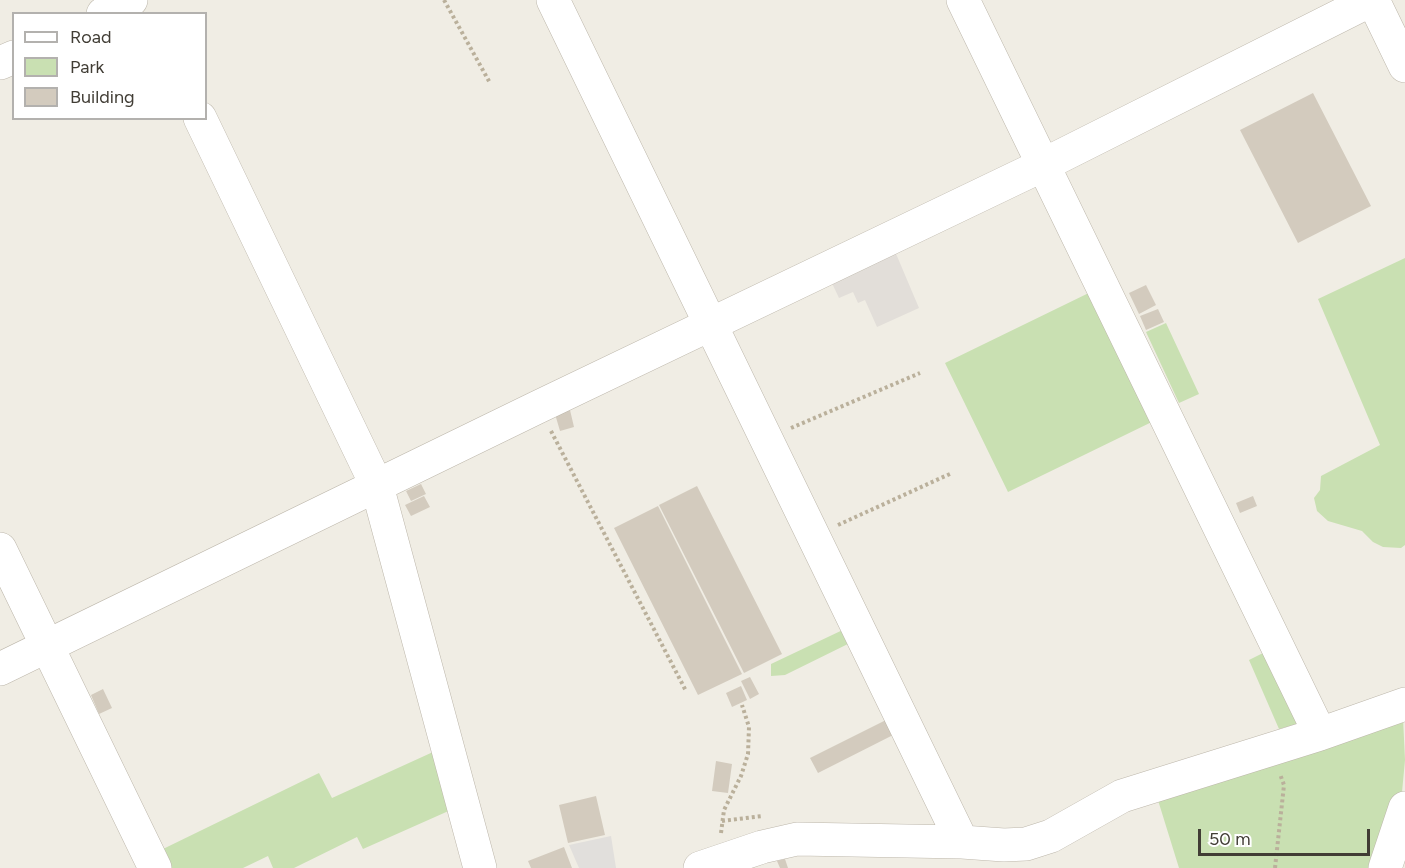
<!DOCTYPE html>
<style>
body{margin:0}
#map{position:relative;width:1405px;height:868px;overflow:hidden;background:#f0ede4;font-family:Figtree,sans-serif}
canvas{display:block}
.legend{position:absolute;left:12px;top:12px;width:195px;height:108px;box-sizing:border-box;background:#fff;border:2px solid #b3b1ae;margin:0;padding:8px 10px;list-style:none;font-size:18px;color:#413d35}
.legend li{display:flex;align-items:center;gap:12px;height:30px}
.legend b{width:30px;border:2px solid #b3b1ae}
.scale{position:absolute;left:1198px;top:829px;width:172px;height:27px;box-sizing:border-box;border:3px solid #413d35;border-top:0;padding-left:8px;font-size:18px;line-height:21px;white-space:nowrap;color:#413d35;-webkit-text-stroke:4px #fff;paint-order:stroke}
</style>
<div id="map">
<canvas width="1405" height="868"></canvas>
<ul class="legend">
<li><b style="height:8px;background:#fff"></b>Road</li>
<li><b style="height:16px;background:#c9e0b2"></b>Park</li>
<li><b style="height:16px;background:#d3cbbe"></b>Building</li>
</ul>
<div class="scale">50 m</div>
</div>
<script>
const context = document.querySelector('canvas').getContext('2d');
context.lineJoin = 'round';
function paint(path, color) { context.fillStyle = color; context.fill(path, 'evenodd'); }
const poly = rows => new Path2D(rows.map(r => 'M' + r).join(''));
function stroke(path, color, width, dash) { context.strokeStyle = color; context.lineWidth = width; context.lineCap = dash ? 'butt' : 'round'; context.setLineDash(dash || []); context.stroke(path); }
const industrial = poly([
 [894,249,919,308,877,327,865,300,858,303,853,292,839,298,830,279]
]);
const green = poly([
 [1405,258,1405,545,1401,548,1383,547,1373,542,1362,531,1328,521,1317,511,1314,498,1320,490,1321,476,1380,445,1318,299],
 [1099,288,1160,418,1008,492,945,363],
 [1166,323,1199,394,1179,403,1146,332],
 [849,627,856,640,785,675,771,676,771,664],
 [1273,648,1297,724,1279,729,1249,660],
 [1403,718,1405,760,1401,803,1380,868,1179,868,1157,797],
 [444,747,462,805,363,849,357,837,294,868,273,868,268,856,243,868,172,868,163,849,319,773,332,798]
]);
const parking = poly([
 [611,836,616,868,579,868,569,845]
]);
const building = poly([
 [1313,93,1371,206,1298,243,1240,130],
 [1146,285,1156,305,1139,314,1129,293],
 [1158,309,1164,322,1146,330,1140,316],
 [570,410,574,427,560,431,555,414],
 [421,484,426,494,411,501,406,491],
 [697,486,782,654,744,673,659,505],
 [424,496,430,507,411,516,405,505],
 [1253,496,1257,506,1240,513,1236,503],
 [658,506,742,674,698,695,614,528],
 [750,677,759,694,750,699,741,681],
 [741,686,747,700,732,707,726,693],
 [103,689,112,708,99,714,91,695],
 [894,716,901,731,818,773,810,758],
 [716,761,732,764,728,793,712,791],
 [596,796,605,835,568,843,559,805],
 [564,847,572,868,531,868,528,861],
 [785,859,788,868,780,868,777,861]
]);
const path = poly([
 [444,0,490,83],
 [791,428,920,373],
 [551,431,686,691],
 [838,525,952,473],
 [722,821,762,816],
 [721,833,724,810,741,776,748,754,749,727,742,705],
 [1275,868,1284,785,1280,774]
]);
const minor = poly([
 [553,0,962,842],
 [963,0,1320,734],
 [1373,0,1405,66],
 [103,14,131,0],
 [0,63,14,57],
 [200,118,377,486,480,868],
 [0,549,155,868],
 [0,669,538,407,1043,165,1371,0],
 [700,868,762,847,797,839,962,842,1004,845,1026,844,1051,836,1122,796,1320,734,1405,704],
 [1385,868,1405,808]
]);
paint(industrial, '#e2ded9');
paint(green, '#c9e0b2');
paint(parking, '#e1dfdc');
paint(building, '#d3cbbe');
stroke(minor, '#bdb7ab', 34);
stroke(path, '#bab09b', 4, [3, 3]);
stroke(minor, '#fff', 33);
</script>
